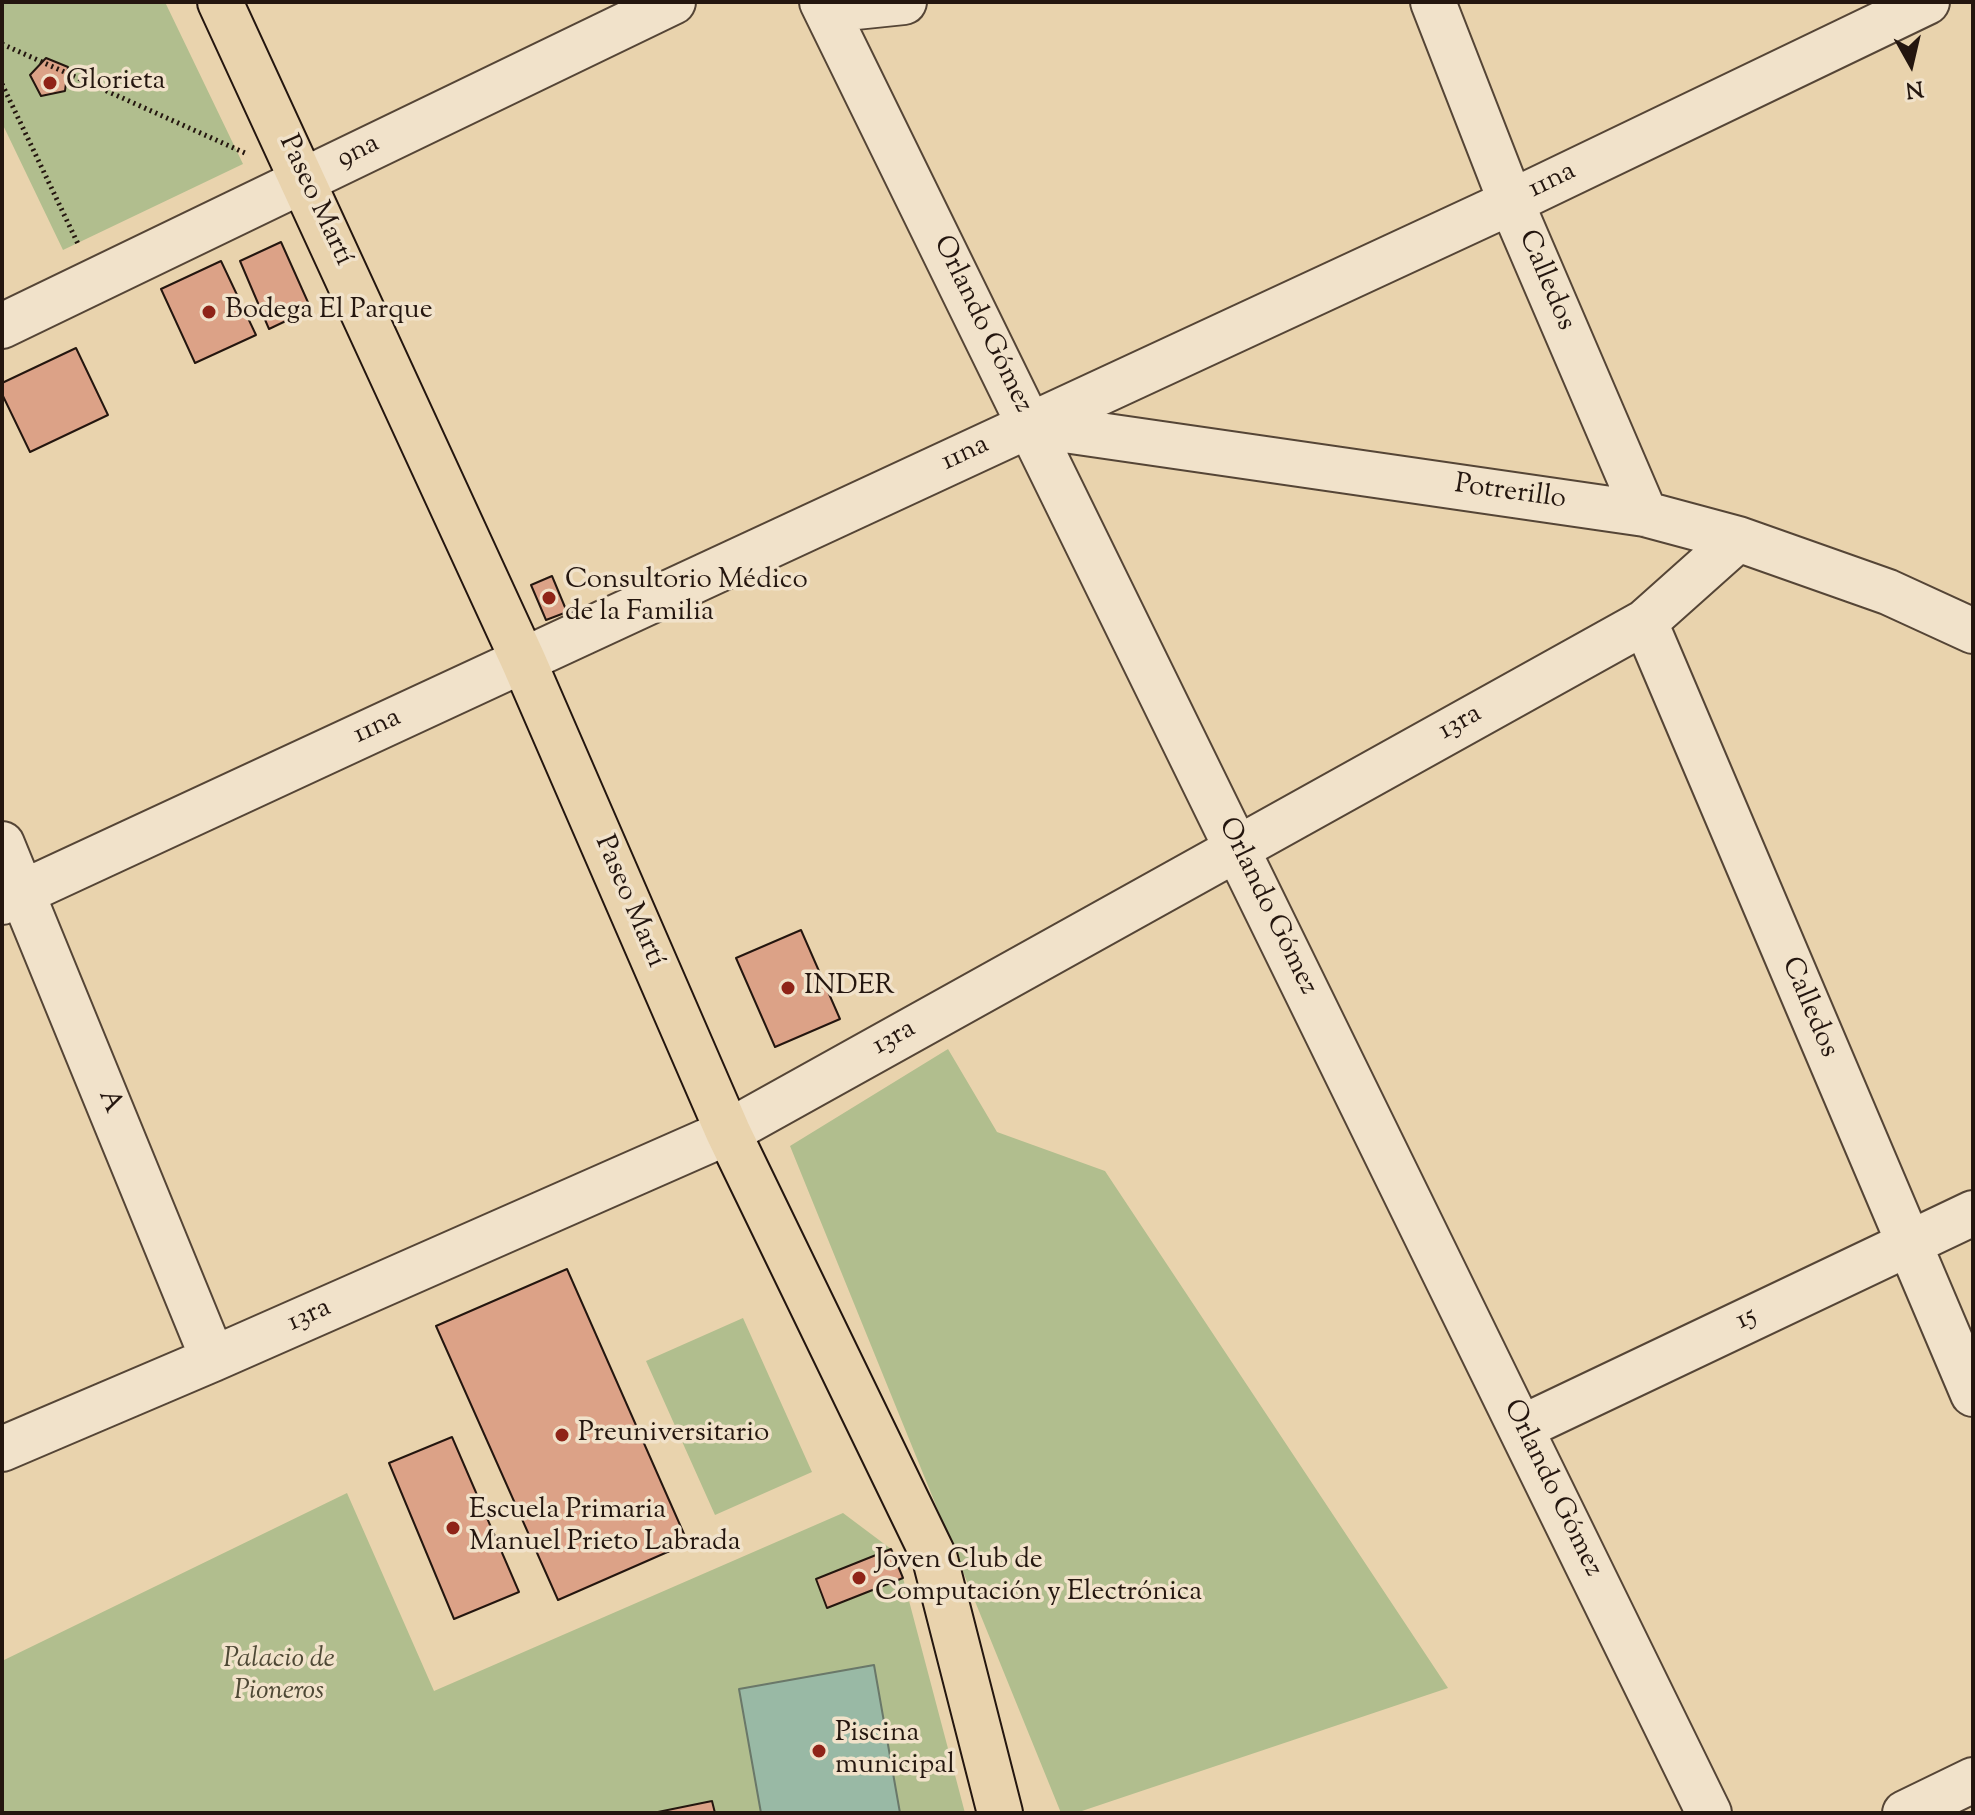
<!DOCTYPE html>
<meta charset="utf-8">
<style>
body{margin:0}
#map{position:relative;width:1975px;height:1815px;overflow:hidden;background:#e9d3ad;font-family:"Sorts Mill Goudy",serif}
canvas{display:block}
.frame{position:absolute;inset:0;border:4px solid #24160f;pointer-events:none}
.north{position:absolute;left:1871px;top:24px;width:80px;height:80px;-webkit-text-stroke:6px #f1e2ca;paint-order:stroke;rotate:172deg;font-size:22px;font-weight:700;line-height:32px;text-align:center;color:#24160f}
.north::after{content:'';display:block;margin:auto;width:28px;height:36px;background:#24160f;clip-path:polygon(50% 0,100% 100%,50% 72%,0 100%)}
</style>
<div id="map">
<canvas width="1975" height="1815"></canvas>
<div class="frame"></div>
<div class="north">N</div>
</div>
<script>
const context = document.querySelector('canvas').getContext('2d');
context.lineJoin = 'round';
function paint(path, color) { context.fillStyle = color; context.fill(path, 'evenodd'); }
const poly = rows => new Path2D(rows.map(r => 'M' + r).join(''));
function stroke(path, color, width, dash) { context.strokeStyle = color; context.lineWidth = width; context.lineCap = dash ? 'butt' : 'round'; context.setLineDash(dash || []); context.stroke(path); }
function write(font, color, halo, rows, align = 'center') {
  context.font = font + ' "Sorts Mill Goudy",serif'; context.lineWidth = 7; context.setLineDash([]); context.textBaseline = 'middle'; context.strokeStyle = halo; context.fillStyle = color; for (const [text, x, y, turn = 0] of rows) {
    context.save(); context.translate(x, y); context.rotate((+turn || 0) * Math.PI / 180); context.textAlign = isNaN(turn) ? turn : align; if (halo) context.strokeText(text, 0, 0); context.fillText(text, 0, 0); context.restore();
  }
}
const green = poly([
 [2,2,165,2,243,164,63,250,2,123],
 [948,1049,997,1132,1105,1171,1448,1688,1076,1813,1061,1813,790,1146],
 [743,1318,812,1472,715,1515,646,1361],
 [347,1493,434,1691,843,1513,891,1549,903,1578,965,1813,2,1813,2,1661]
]);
const water = poly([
 [874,1665,900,1813,761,1813,739,1689,874,1665]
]);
const building = poly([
 [46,58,68,67,65,91,41,96,30,75,46,58],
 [281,242,311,309,269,329,240,261,281,242],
 [221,261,256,335,195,363,161,289,221,261],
 [76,348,108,415,30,452,2,394,2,383,76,348],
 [552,576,567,612,546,620,531,585,552,576],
 [801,930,840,1019,775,1047,736,958,801,930],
 [567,1269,688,1543,558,1600,436,1326,567,1269],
 [452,1437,519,1592,454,1619,389,1463,452,1437],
 [891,1549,903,1578,827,1608,816,1579,891,1549],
 [712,1801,715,1813,653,1813,712,1801]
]);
const path = poly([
 [2,44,245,153],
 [2,84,79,246]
]);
const minor = poly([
 [822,2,1709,1813],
 [1433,2,1511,202,1645,514],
 [827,10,904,2],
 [2,326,673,2],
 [1030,425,1645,514,1738,539,1888,592,1973,631],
 [1645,622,1973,1394],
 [2,844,213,1359],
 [2,902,1511,202,1927,2],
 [1521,1428,1973,1213],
 [2,1449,213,1359,728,1132,1645,622,1738,539],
 [1905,1813,1973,1780]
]);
const major = poly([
 [220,2,523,660,728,1132,935,1559,1000,1813]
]);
const markers = [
 [50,83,8,"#8f2418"],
 [209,312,8,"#8f2418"],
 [549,598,8,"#8f2418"],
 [788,988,8,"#8f2418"],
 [562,1435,8,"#8f2418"],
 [453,1528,8,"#8f2418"],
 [859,1578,8,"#8f2418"],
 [819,1751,8,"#8f2418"]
];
const poiNames = [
 ["Glorieta",66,83],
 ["Bodega El Parque",225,312],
 ["Consultorio Médico",565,582],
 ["de la Familia",565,614],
 ["INDER",804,988],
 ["Preuniversitario",578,1435],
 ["Escuela Primaria",469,1512],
 ["Manuel Prieto Labrada",469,1544],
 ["Joven Club de",875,1562],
 ["Computación y Electrónica",875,1594],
 ["Piscina",835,1735],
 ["municipal",835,1767]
];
const streetNames = [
 ["9na",359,153,-26],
 ["11na",1553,182,-26],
 ["Paseo Martí",314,201,65],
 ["Calledos",1545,281,67],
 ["Orlando Gómez",981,325,64],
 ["11na",966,455,-25],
 ["Potrerillo",1510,494,8],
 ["13ra",1461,724,-29],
 ["11na",378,728,-25],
 ["Paseo Martí",628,902,67],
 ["Orlando Gómez",1266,907,64],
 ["Calledos",1808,1008,67],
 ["13ra",895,1039,-29],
 ["A",108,1102,68],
 ["13ra",310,1317,-24],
 ["15",1747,1320,-26],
 ["Orlando Gómez",1551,1489,64]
];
const parkNames = [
 ["Palacio de",279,1661],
 ["Pioneros",279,1693]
];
paint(green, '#b1be8e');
paint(water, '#99b9a5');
stroke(water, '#6a7869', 2);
paint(building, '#dca287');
stroke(building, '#24160f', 2);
stroke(minor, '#554536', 48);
stroke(major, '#24160f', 48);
stroke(path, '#24160f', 5, [2, 4]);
stroke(minor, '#f1e2ca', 44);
stroke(major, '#e9d3ad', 44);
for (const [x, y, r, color] of markers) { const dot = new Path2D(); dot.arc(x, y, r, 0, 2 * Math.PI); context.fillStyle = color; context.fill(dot); stroke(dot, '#f1e2ca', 3); }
write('28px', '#24160f', '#f1e2ca', poiNames, 'left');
write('28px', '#24160f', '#f1e2ca', streetNames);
write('italic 28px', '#4e4835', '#f1e2ca', parkNames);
</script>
